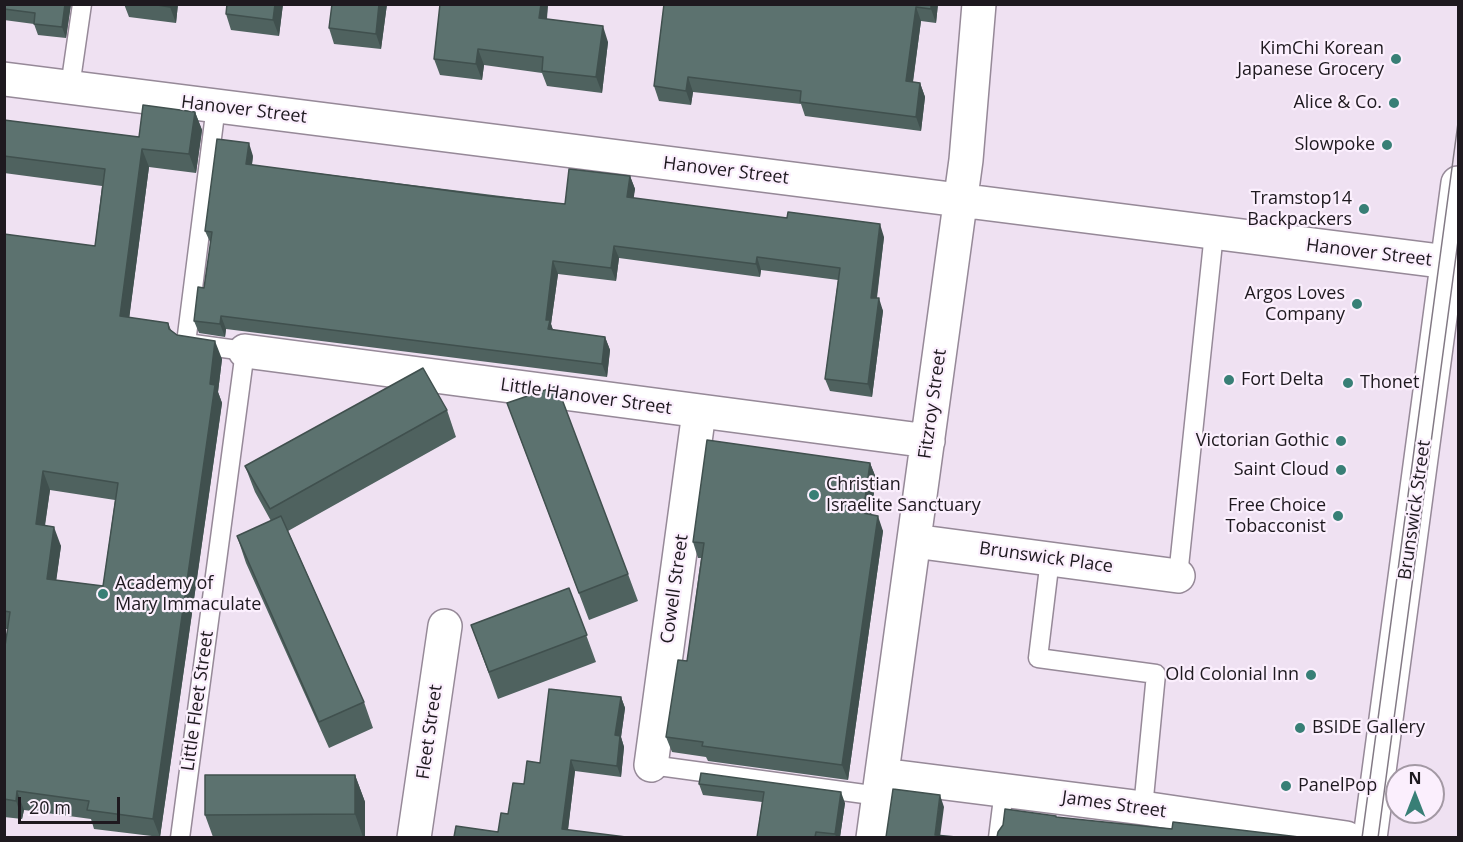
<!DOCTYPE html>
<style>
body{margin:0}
#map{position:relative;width:1463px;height:842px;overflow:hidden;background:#efe1f2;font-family:"Open Sans",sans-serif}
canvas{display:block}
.frame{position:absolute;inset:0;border:6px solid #1e191f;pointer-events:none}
.north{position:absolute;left:1385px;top:764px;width:60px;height:60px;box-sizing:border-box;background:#fbeffd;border:2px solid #a399a4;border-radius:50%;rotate:0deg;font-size:16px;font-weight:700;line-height:24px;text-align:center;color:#1e191f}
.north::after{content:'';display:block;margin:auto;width:21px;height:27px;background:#387f76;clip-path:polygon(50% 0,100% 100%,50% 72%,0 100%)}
.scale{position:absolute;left:18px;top:797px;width:102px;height:27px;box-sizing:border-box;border:3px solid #1e191f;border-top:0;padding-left:8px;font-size:18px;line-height:21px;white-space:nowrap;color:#1e191f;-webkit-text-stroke:4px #fbeffd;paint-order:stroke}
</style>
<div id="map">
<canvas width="1463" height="842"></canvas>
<div class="frame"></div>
<div class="north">N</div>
<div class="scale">20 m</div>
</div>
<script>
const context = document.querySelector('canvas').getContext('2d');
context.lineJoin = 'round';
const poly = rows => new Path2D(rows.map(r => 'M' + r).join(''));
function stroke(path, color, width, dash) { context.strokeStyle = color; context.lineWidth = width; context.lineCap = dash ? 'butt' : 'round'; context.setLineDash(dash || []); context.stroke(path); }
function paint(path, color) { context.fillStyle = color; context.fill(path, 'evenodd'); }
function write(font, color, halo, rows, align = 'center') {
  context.font = font + ' "Open Sans",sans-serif'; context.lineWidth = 4.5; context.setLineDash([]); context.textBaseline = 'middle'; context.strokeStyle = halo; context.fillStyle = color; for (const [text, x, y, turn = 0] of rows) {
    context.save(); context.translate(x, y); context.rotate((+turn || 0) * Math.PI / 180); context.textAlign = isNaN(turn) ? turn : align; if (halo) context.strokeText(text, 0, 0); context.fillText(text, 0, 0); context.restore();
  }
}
const lane = poly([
 [70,87,82,4],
 [1050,559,1038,658,1156,674,1143,808],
 [1178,576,1214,233],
 [651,765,879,796],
 [180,838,245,351,186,343,216,106],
 [998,838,1004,790]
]);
const street = poly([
 [4,79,1448,262],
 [245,351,928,441],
 [914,541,1178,576],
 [651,765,699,412],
 [882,775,1143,808,1346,838],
 [414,838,445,626],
 [873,838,966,160,979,4]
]);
const secondary = poly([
 [1370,838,1458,183]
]);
const tram = poly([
 [1362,838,1458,123],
 [1378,838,1458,241]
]);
const wall = poly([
 [4,4,71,4,66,38,38,35,34,24,4,20],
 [124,4,178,4,176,23,129,17],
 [227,4,283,4,279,36,231,30,226,14],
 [332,4,387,4,381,49,334,44,329,28],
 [440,4,548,4,547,19,608,42,602,93,547,86,542,73,484,65,482,80,440,75,434,59],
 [664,4,938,4,936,23,921,21,913,82,920,83,925,97,921,131,805,116,801,104,693,92,691,105,659,101,654,86],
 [195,112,202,130,196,173,149,167,129,318,168,323,171,330,177,335,222,359,218,392,222,403,160,837,94,829,91,819,24,810,22,819,4,817,4,654,8,629,4,629,4,234,95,246,102,186,4,173,4,120,139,137],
 [50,490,115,500,103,586,56,580,61,546,45,526],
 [253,156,252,165,565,204,630,176,635,189,633,198,884,237,877,298,883,311,872,397,830,391,825,379,838,280,761,270,760,277,619,258,616,281,558,274,551,324,553,330,605,337,610,350,607,377,226,329,225,337,199,333,194,321,204,288,211,244,205,231],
 [447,410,456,437,288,531,364,702,373,728,329,748,246,563,237,536,271,521,255,492,245,466],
 [517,430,628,574,638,601,589,620],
 [870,463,876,478,871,515,883,531,848,780,708,761,706,757,672,752,666,737,687,661,701,558,698,558,693,542],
 [569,588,596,662,498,699,471,625],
 [621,697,625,708,621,737,624,747,621,777,575,771,568,830,498,832,524,784,540,763],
 [701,773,845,803,840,837,757,837,762,802,703,795,699,784],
 [355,775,365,802,365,837,213,837,205,815]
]);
const shadedWall = poly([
 [65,4,71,4,66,38,62,27],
 [170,4,178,4,176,23,170,7],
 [275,4,283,4,279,36,273,20],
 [379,4,387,4,381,49,376,34],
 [541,4,548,4,545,34,539,18],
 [931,4,938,4,936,23,931,9],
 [916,7,921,21,911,95,906,81],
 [603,26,608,42,602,93,596,77],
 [478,49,484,65,482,80,476,64],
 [688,77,693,92,691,105,686,91],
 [920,83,925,97,921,131,916,117],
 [195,112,202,130,196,173,189,154],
 [249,143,253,156,250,177,246,164],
 [142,149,149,167,127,335,120,316],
 [630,176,635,189,632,210,627,197],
 [880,224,884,237,875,310,871,298],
 [614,246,619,258,616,281,611,268],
 [757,257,761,270,760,277,756,264],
 [553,261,558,274,551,324,554,333,553,342,546,320],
 [879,298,883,311,872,397,868,384],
 [221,316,226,329,225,337,220,324],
 [605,337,610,350,607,377,602,364],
 [215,341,222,359,218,392,222,403,160,837,153,819],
 [870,463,876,478,869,529,863,513],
 [43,471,50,490,42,543,36,524],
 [878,516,883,531,848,780,842,765],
 [54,527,61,546,54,597,47,579],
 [621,697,625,708,621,737,624,747,621,777,617,766,615,735],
 [571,760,575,771,567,837,562,829],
 [355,775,365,802,365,837,363,837,355,814],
 [17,791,24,810,22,819,16,801],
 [841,792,845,803,840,837,836,837,835,834],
 [940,795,944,807,940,837,935,835]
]);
const building = poly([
 [4,4,65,4,62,27,34,24,35,13,4,9,4,4],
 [151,4,170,4,170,7,151,4],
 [227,4,275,4,273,20,226,14,227,4],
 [332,4,379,4,376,34,329,28,332,4],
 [440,4,541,4,539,18,603,26,596,77,542,71,543,57,478,49,476,64,434,59,440,4],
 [664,4,931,4,931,9,916,7,906,81,920,83,916,117,800,102,801,91,688,77,686,91,654,86,664,4],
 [143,105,195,112,189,154,142,149,120,316,168,323,169,329,177,335,215,341,210,384,215,385,153,819,87,810,89,801,17,791,16,801,4,799,4,653,10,612,4,611,4,234,95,246,105,169,4,156,4,120,139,137,143,105],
 [43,471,118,483,103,586,47,579,54,527,36,524,43,471],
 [217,139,249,143,246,164,489,196,565,204,569,169,630,176,627,197,787,218,788,212,880,224,871,298,879,298,868,384,825,379,840,268,757,257,756,264,614,246,611,268,553,261,546,320,550,320,548,329,605,337,602,364,221,316,220,324,194,321,198,287,204,288,212,232,205,231,217,139],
 [423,368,447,410,270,509,245,466,423,368],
 [557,386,628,574,579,593,507,403,557,386],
 [707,440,870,463,863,513,878,516,842,765,702,746,703,742,666,737,678,660,687,661,704,543,693,542,707,440],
 [281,516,364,702,319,722,237,536,281,516],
 [569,588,587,635,489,672,471,625,569,588],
 [549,689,621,697,615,735,620,736,617,766,571,760,562,829,626,837,454,837,456,826,498,832,501,813,508,814,513,783,524,784,527,761,540,763,549,689],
 [701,773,841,792,835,834,816,832,815,837,757,837,764,792,699,784,701,773],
 [205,775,355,775,355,814,205,815,205,775],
 [893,789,940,795,935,835,956,837,886,837,893,789],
 [1005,809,1056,816,1056,817,1172,829,1173,822,1299,837,997,837,998,832,1003,825,1005,809]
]);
const markers = [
 [1396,59,6,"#387f76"],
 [1394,103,6,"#387f76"],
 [1387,145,6,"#387f76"],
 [1364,209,6,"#387f76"],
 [1357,304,6,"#387f76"],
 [1229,380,6,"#387f76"],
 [1348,383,6,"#387f76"],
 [1341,441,6,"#387f76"],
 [1341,470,6,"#387f76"],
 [814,495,6,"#387f76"],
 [1338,516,6,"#387f76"],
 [103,594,6,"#387f76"],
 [1311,675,6,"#387f76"],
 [1300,728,6,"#387f76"],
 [1286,786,6,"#387f76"]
];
const poiNames = [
 ["KimChi Korean",1384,49],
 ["Japanese Grocery",1384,70],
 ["Alice & Co.",1382,103],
 ["Slowpoke",1375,145],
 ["Tramstop14",1352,199],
 ["Backpackers",1352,220],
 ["Argos Loves",1345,294],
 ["Company",1345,315],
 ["Fort Delta",1241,380,"left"],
 ["Thonet",1360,383,"left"],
 ["Victorian Gothic",1329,441],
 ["Saint Cloud",1329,470],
 ["Christian",826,485,"left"],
 ["Israelite Sanctuary",826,506,"left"],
 ["Free Choice",1326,506],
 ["Tobacconist",1326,527],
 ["Academy of",115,584,"left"],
 ["Mary Immaculate",115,605,"left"],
 ["Old Colonial Inn",1299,675],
 ["BSIDE Gallery",1312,728,"left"],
 ["PanelPop",1298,786,"left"]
];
const streetNames = [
 ["Hanover Street",244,110,7],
 ["Hanover Street",726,171,7],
 ["Hanover Street",1369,253,7],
 ["Little Hanover Street",586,397,8],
 ["Fitzroy Street",933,404,-82],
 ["Brunswick Street",1415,510,-82],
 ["Brunswick Place",1046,558,8],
 ["Cowell Street",675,589,-82],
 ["Little Fleet Street",198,701,-82],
 ["Fleet Street",430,732,-82],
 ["James Street",1114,805,8]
];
stroke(lane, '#968998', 21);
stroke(street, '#968998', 36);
stroke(secondary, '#968998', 36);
stroke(lane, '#fff', 18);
stroke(street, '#fff', 33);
stroke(secondary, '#fff', 33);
stroke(tram, '#827984', 1.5);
paint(wall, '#4f625f');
paint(shadedWall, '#40504e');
paint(building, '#5c726f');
stroke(building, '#40504e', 1.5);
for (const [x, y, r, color] of markers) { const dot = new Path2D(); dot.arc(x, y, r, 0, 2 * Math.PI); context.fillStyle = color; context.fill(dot); stroke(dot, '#fbeffd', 2); }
write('18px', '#1e191f', '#fbeffd', poiNames, 'right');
write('18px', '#1e191f', '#fbeffd', streetNames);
</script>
